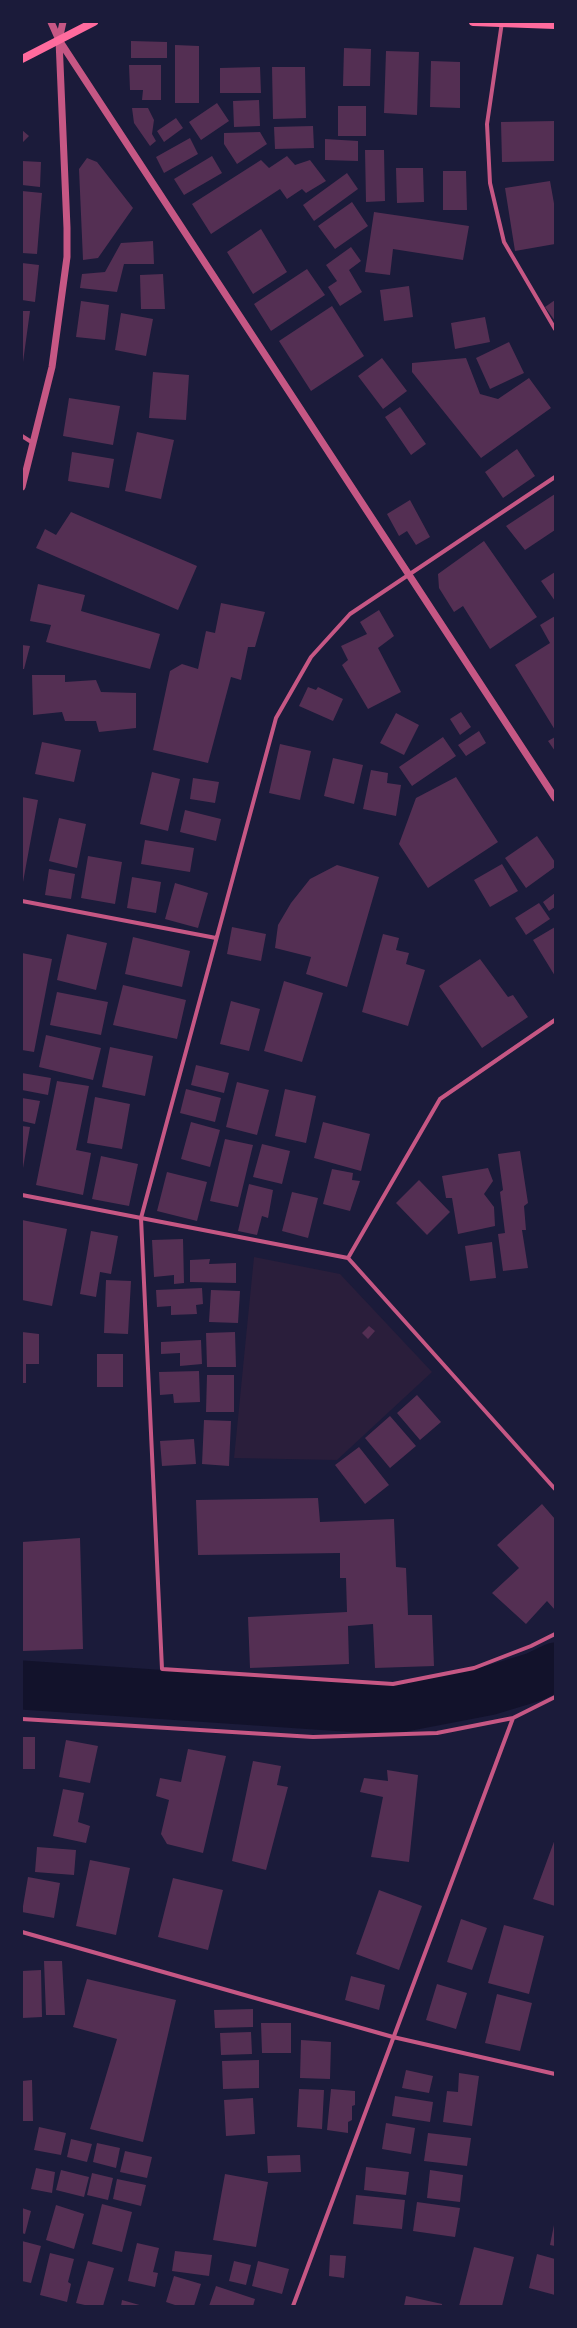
<!DOCTYPE html>
<style>
body{margin:0}
#map{position:relative;width:577px;height:2328px;overflow:hidden;background:#1b1b3a;font-family:Montserrat,sans-serif}
canvas{display:block}
.frame{position:absolute;inset:0;border:23px solid #1b1b3a;pointer-events:none}
</style>
<div id="map">
<canvas width="577" height="2328"></canvas>
<div class="frame"></div>
</div>
<script>
const context = document.querySelector('canvas').getContext('2d');
context.lineJoin = 'round';
function paint(path, color) { context.fillStyle = color; context.fill(path, 'evenodd'); }
const poly = rows => new Path2D(rows.map(r => 'M' + r).join(''));
function stroke(path, color, width, dash) { context.strokeStyle = color; context.lineWidth = width; context.lineCap = dash ? 'butt' : 'round'; context.setLineDash(dash || []); context.stroke(path); }
const green = poly([
 [254,1257,340,1274,432,1372,337,1460,234,1458]
]);
const river = poly([
 [22,1685,389,1710,488,1691,534,1677,555,1667]
]);
const building = poly([
 [131,41,167,42,167,58,131,58],
 [175,45,199,46,199,103,175,103],
 [344,48,371,49,370,86,343,86],
 [386,51,419,52,417,115,384,113],
 [431,61,460,62,460,108,430,107],
 [129,65,161,65,161,100,142,100,143,90,130,90],
 [260,67,261,93,220,93,220,68],
 [272,67,305,67,306,118,273,119],
 [259,100,260,126,234,127,233,101],
 [217,103,229,121,201,140,189,122],
 [338,106,366,106,366,136,338,136],
 [132,108,148,108,154,120,152,134,156,141,150,146,134,123],
 [176,118,183,128,164,142,157,131],
 [555,121,555,161,502,162,501,122],
 [313,126,314,148,275,149,274,127],
 [22,130,29,136,22,143],
 [260,132,267,144,237,164,224,144,224,133],
 [190,138,198,154,164,173,156,157],
 [325,139,358,141,358,161,325,160],
 [365,150,384,150,385,201,366,202],
 [212,156,222,173,184,195,174,179],
 [287,156,295,165,310,160,326,181,306,193,302,189,287,199,280,189,211,234,192,204,261,160,269,168],
 [87,158,97,162,133,208,98,258,83,260,79,169],
 [22,161,41,162,40,187,22,185],
 [396,168,423,168,424,202,397,203],
 [443,171,466,171,467,210,443,210],
 [347,173,358,189,314,221,303,205],
 [550,181,555,209,555,244,515,251,505,188],
 [22,191,42,193,37,254,22,253],
 [352,202,368,226,335,249,318,226],
 [374,212,469,226,463,260,393,249,390,275,365,272],
 [261,229,287,272,253,294,227,252],
 [153,241,154,264,124,264,117,292,80,288,82,274,105,272,121,243],
 [351,247,361,261,349,270,362,292,340,306,328,287,337,281,326,265],
 [22,263,39,265,35,302,22,300],
 [307,269,325,295,271,331,254,304],
 [163,274,165,309,141,309,140,275],
 [409,286,413,317,384,321,380,290],
 [555,300,555,321,545,307],
 [81,301,109,305,105,340,76,337],
 [332,306,364,356,311,391,279,341],
 [22,311,30,311,23,362,22,362],
 [121,313,153,319,146,356,115,350],
 [485,317,490,342,455,349,451,323],
 [509,342,524,373,490,389,476,358],
 [382,358,407,391,383,409,358,376],
 [466,358,480,394,498,399,529,378,551,408,481,458,412,372,412,363],
 [153,372,189,375,186,420,149,418],
 [69,398,120,406,113,445,63,436],
 [400,407,426,444,411,455,385,417],
 [137,432,174,440,161,499,125,491],
 [517,449,535,476,503,498,485,472],
 [72,452,114,459,109,488,68,481],
 [555,494,555,530,525,550,506,526],
 [410,500,430,537,416,545,407,531,399,536,387,514],
 [71,512,197,566,178,610,36,548,45,529,56,535],
 [484,541,537,617,490,649,463,606,454,612,439,588,438,574],
 [555,572,555,601,541,581],
 [38,584,85,595,81,611,160,634,150,669,46,642,51,625,30,621],
 [221,603,265,612,255,647,248,647,241,680,231,677,208,763,153,750,170,671,182,664,198,669,206,631,215,633],
 [379,610,394,636,378,648,401,692,368,709,342,665,348,660,341,646,367,634,360,622],
 [555,616,555,730,515,665,550,643,540,625],
 [22,645,30,646,24,669,22,669],
 [32,675,65,675,65,682,96,680,101,692,136,693,136,728,99,732,96,721,65,721,62,712,33,715],
 [308,687,316,690,318,687,343,699,333,721,299,706],
 [461,712,471,727,460,735,450,719],
 [396,713,419,725,404,755,380,743],
 [479,731,486,743,466,756,458,745],
 [443,737,456,756,412,786,399,767],
 [555,737,555,751,548,741],
 [42,742,81,750,74,782,35,774],
 [280,744,311,751,300,800,269,793],
 [333,758,363,765,354,804,324,796],
 [371,770,388,773,387,783,401,785,396,816,363,809],
 [152,772,180,779,168,831,140,824],
 [456,777,498,842,428,888,399,844,416,798],
 [193,778,219,782,215,803,190,799],
 [22,797,38,800,23,882,22,882],
 [185,810,221,819,216,841,180,832],
 [59,818,86,824,77,868,49,861],
 [537,836,555,862,555,867,526,888,505,858],
 [145,840,194,848,190,872,141,864],
 [88,856,122,862,115,904,81,898],
 [502,864,518,891,490,907,474,880],
 [337,865,379,877,347,987,306,974,311,957,275,948,278,925,291,903,310,879],
 [49,869,75,874,71,899,45,895],
 [132,877,161,882,156,913,127,908],
 [175,883,208,893,198,928,165,919],
 [555,893,555,907,549,911,543,902],
 [539,903,550,919,526,935,515,918],
 [232,927,266,934,261,961,227,954],
 [555,927,555,976,533,940],
 [67,934,107,943,96,990,57,980],
 [383,934,399,938,396,950,409,953,406,964,425,970,408,1026,362,1012],
 [133,937,190,951,182,987,125,974],
 [22,953,52,959,34,1052,22,1050],
 [480,959,508,997,513,995,528,1017,482,1048,439,986],
 [284,981,323,993,302,1062,264,1051],
 [123,985,186,1000,177,1039,113,1025],
 [57,992,108,1002,101,1035,50,1025],
 [231,1001,260,1009,249,1051,220,1044],
 [46,1035,101,1048,93,1080,39,1067],
 [110,1047,153,1056,145,1096,102,1087],
 [196,1065,229,1073,224,1093,191,1085],
 [22,1073,51,1078,48,1095,22,1090],
 [57,1081,89,1086,76,1150,91,1153,83,1195,36,1185],
 [237,1082,269,1090,257,1135,226,1127],
 [186,1089,221,1098,215,1122,180,1113],
 [285,1089,316,1096,306,1143,275,1136],
 [95,1097,130,1104,122,1149,87,1143],
 [22,1098,40,1101,35,1124,22,1121],
 [191,1122,220,1130,210,1167,181,1159],
 [323,1122,370,1134,361,1171,314,1158],
 [22,1126,30,1127,23,1168,22,1168],
 [225,1139,253,1145,238,1207,210,1201],
 [262,1144,290,1151,282,1184,253,1177],
 [520,1151,528,1203,524,1206,526,1230,522,1230,528,1268,503,1271,498,1234,505,1233,500,1192,503,1190,498,1154],
 [101,1156,138,1164,129,1206,92,1199],
 [488,1168,493,1181,484,1194,494,1207,495,1226,458,1234,452,1198,446,1198,442,1176],
 [332,1169,353,1173,352,1180,360,1181,350,1211,323,1204],
 [167,1172,207,1182,197,1221,157,1211],
 [419,1180,450,1212,427,1235,396,1203],
 [249,1184,273,1190,268,1218,262,1216,257,1235,238,1231],
 [292,1192,318,1198,308,1238,282,1231],
 [22,1220,67,1229,52,1306,22,1300],
 [91,1231,118,1236,111,1274,100,1272,96,1297,80,1294],
 [183,1239,184,1283,174,1284,174,1275,154,1277,152,1240],
 [492,1242,496,1278,470,1281,465,1246],
 [210,1259,209,1264,236,1263,236,1283,190,1282,190,1260],
 [106,1280,131,1281,128,1334,104,1333],
 [202,1288,203,1304,196,1305,197,1314,171,1315,171,1306,157,1307,156,1290],
 [211,1290,240,1291,238,1323,209,1322],
 [369,1326,375,1331,368,1339,362,1333],
 [22,1332,39,1334,39,1364,26,1364,26,1383,22,1383],
 [235,1332,236,1367,207,1367,206,1333],
 [201,1340,202,1364,180,1366,180,1353,161,1354,161,1342],
 [97,1354,123,1354,123,1387,97,1387],
 [199,1371,200,1402,174,1403,173,1394,160,1395,159,1372],
 [207,1375,234,1375,234,1412,206,1412],
 [417,1395,441,1422,420,1440,397,1413],
 [390,1416,416,1446,390,1468,365,1438],
 [204,1420,231,1421,229,1466,202,1464],
 [194,1439,196,1464,162,1466,160,1441],
 [359,1447,389,1485,365,1504,335,1465],
 [318,1498,320,1522,394,1519,396,1567,406,1568,408,1615,432,1615,434,1666,375,1668,373,1624,348,1626,349,1664,250,1668,248,1617,347,1612,346,1578,340,1578,340,1553,198,1555,196,1500],
 [542,1504,555,1519,555,1610,547,1601,526,1624,492,1593,519,1568,497,1545],
 [80,1538,83,1649,22,1651,22,1542],
 [22,1737,35,1737,35,1769,22,1769],
 [66,1740,98,1746,90,1783,59,1777],
 [188,1749,226,1756,203,1853,167,1844,161,1834,169,1800,156,1796,160,1778,181,1782],
 [253,1761,281,1766,277,1785,288,1787,266,1870,232,1861],
 [387,1770,418,1775,409,1862,371,1857,383,1797,360,1792,364,1778,388,1781],
 [63,1789,84,1793,78,1822,90,1826,86,1843,53,1836],
 [555,1839,555,1906,533,1899],
 [37,1847,76,1850,74,1875,35,1872],
 [90,1860,130,1868,116,1935,76,1926],
 [28,1877,60,1883,54,1918,22,1912],
 [173,1878,223,1890,208,1950,158,1937],
 [379,1890,422,1906,399,1970,356,1954],
 [461,1919,487,1928,472,1970,447,1962],
 [504,1925,544,1936,529,1994,488,1983],
 [44,1961,62,1961,65,2015,46,2015],
 [41,1970,42,2017,22,2018,22,1971],
 [351,1976,385,1985,379,2010,345,2000],
 [87,1979,176,2000,143,2142,90,2129,117,2039,73,2027],
 [437,1984,467,1993,456,2029,426,2020],
 [497,1994,532,2003,520,2051,485,2043],
 [253,2009,253,2027,215,2028,214,2010],
 [261,2023,291,2023,291,2053,262,2053],
 [251,2032,252,2054,221,2055,220,2033],
 [301,2040,331,2042,330,2079,300,2078],
 [259,2060,259,2088,223,2089,222,2061],
 [406,2070,433,2076,429,2093,402,2088],
 [459,2073,479,2076,472,2126,443,2122,447,2091,458,2092],
 [32,2080,33,2121,22,2121,22,2081],
 [299,2089,324,2090,322,2129,297,2127],
 [331,2089,355,2091,355,2105,352,2106,352,2120,348,2122,348,2133,327,2130],
 [395,2096,433,2102,430,2122,392,2116],
 [253,2098,255,2134,226,2136,224,2100],
 [386,2123,415,2128,411,2154,382,2149],
 [39,2127,66,2133,61,2155,34,2150],
 [428,2133,471,2138,467,2166,424,2161],
 [71,2139,92,2144,87,2162,67,2157],
 [97,2143,120,2148,116,2168,93,2162],
 [125,2151,152,2157,147,2178,120,2172],
 [300,2155,301,2172,268,2173,267,2156],
 [366,2167,409,2172,406,2195,364,2190],
 [36,2168,55,2172,52,2193,31,2189],
 [61,2170,89,2177,84,2197,56,2190],
 [430,2170,463,2175,460,2202,427,2198],
 [92,2173,113,2178,108,2200,87,2195],
 [225,2174,268,2182,256,2247,213,2240],
 [117,2179,146,2185,141,2206,113,2199],
 [356,2195,405,2200,402,2229,353,2224],
 [417,2202,460,2208,455,2237,413,2231],
 [102,2204,132,2212,122,2252,92,2244],
 [56,2205,84,2214,74,2249,46,2240],
 [22,2208,31,2211,25,2234,22,2233],
 [554,2225,555,2225,555,2246,550,2245],
 [22,2241,41,2246,31,2283,22,2281],
 [137,2243,159,2248,153,2272,158,2273,155,2287,128,2281],
 [474,2247,514,2257,502,2306,459,2306],
 [175,2251,212,2255,209,2276,172,2271],
 [50,2253,74,2259,68,2282,71,2284,67,2302,40,2295],
 [537,2254,555,2259,555,2295,529,2288],
 [330,2255,346,2256,344,2278,329,2276],
 [88,2261,114,2268,103,2306,89,2306,76,2303],
 [234,2261,251,2265,246,2285,229,2281],
 [258,2261,289,2269,282,2294,252,2286],
 [174,2276,201,2284,194,2306,178,2306,166,2302],
 [216,2286,255,2299,253,2306,209,2306],
 [406,2296,442,2304,442,2306,404,2306],
 [122,2300,143,2306,121,2306]
]);
const minor = poly([
 [502,22,487,124,490,183,504,242,555,329],
 [22,436,33,443],
 [555,477,350,614,311,657,276,718,141,1218,162,1669,393,1684,474,1668,531,1646,555,1634],
 [22,901,216,938],
 [22,1195,348,1258,555,1489],
 [348,1258,440,1099,555,1020],
 [22,1719,313,1737,437,1733,513,1718,555,1697],
 [22,1932,393,2037,555,2074],
 [293,2306,513,1718]
]);
const tertiary = poly([
 [59,40,555,798],
 [59,40,63,22],
 [22,487,52,367,67,257,67,228,59,40,51,22]
]);
const secondary = poly([
 [473,22,555,25],
 [22,59,94,22]
]);
paint(green, '#2a1e3b');
stroke(river, '#12122b', 49);
paint(building, '#542f53');
stroke(minor, '#c65784', 4);
stroke(tertiary, '#c65784', 7);
stroke(secondary, '#ff6b9d', 8);
</script>
